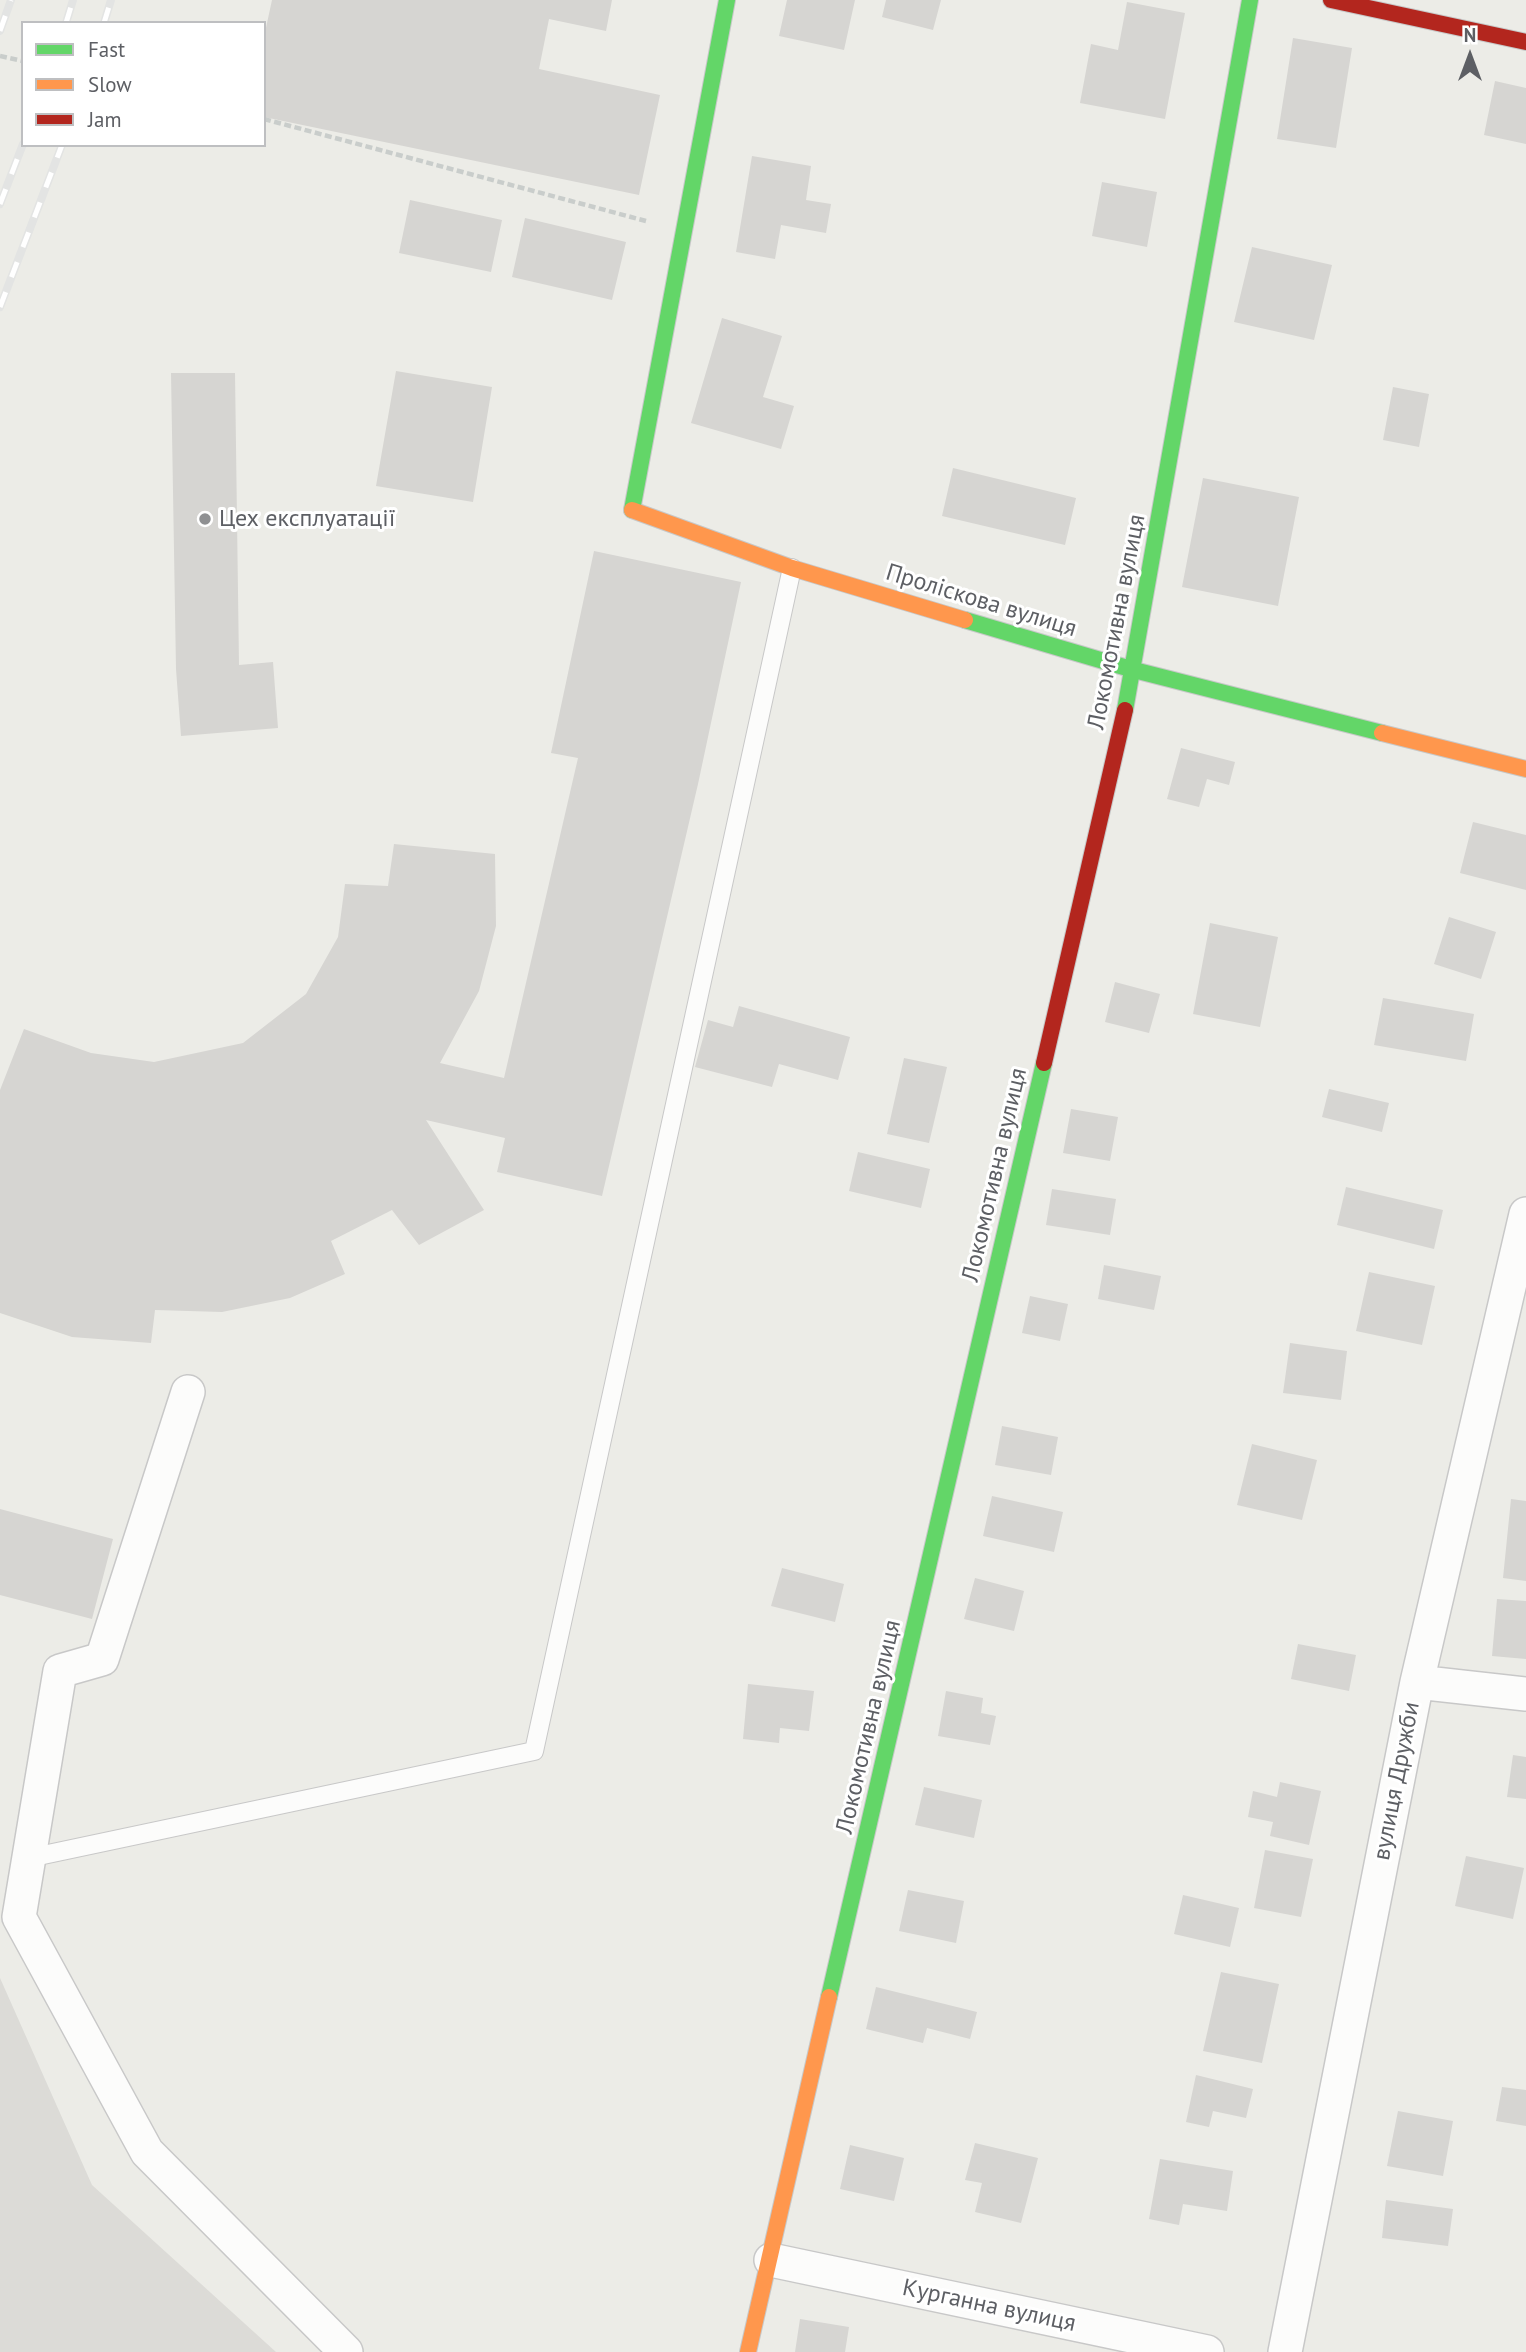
<!DOCTYPE html>
<meta charset="utf-8">
<style>
body{margin:0}
#map{position:relative;width:1526px;height:2352px;overflow:hidden;background:#ecece7;font-family:"PT Sans",sans-serif}
canvas{display:block}
.legend{position:absolute;left:21px;top:21px;width:245px;height:126px;box-sizing:border-box;background:#fff;border:2px solid #bebfc1;margin:0;padding:9px 12px;list-style:none;font-size:21px;color:#5d5f64}
.legend li{display:flex;align-items:center;gap:14px;height:35px}
.legend b{width:35px;border:2px solid #bebfc1}
.north{position:absolute;left:1435px;top:21px;width:70px;height:70px;-webkit-text-stroke:5px #fff;paint-order:stroke;rotate:0deg;font-size:19px;font-weight:700;line-height:28px;text-align:center;color:#5d5f64}
.north::after{content:'';display:block;margin:auto;width:24px;height:32px;background:#5d5f64;clip-path:polygon(50% 0,100% 100%,50% 72%,0 100%)}
</style>
<div id="map">
<canvas width="1526" height="2352"></canvas>
<ul class="legend">
<li><b style="height:9px;background:#63d668"></b>Fast</li>
<li><b style="height:9px;background:#ff974d"></b>Slow</li>
<li><b style="height:9px;background:#b3261e"></b>Jam</li>
</ul>
<div class="north">N</div>
</div>
<script>
const context = document.querySelector('canvas').getContext('2d');
context.lineJoin = 'round';
function paint(path, color) { context.fillStyle = color; context.fill(path, 'evenodd'); }
const poly = rows => new Path2D(rows.map(r => 'M' + r).join(''));
function stroke(path, color, width, dash) { context.strokeStyle = color; context.lineWidth = width; context.lineCap = dash ? 'butt' : 'round'; context.setLineDash(dash || []); context.stroke(path); }
function write(font, color, halo, rows, align = 'center') {
  context.font = font + ' "PT Sans",sans-serif'; context.lineWidth = 6; context.setLineDash([]); context.textBaseline = 'middle'; context.strokeStyle = halo; context.fillStyle = color; for (const [text, x, y, turn = 0] of rows) {
    context.save(); context.translate(x, y); context.rotate((+turn || 0) * Math.PI / 180); context.textAlign = isNaN(turn) ? turn : align; if (halo) context.strokeText(text, 0, 0); context.fillText(text, 0, 0); context.restore();
  }
}
const industrial = poly([
 [0,1978,92,2185,276,2352,0,2352]
]);
const building = poly([
 [272,0,612,0,606,31,549,19,539,69,660,95,639,195,264,117,264,37],
 [787,0,855,0,844,50,779,36],
 [886,0,941,0,933,30,882,17],
 [1127,2,1185,13,1165,119,1080,103,1091,44,1118,50],
 [1293,38,1352,48,1336,148,1277,139],
 [1495,81,1526,88,1526,144,1484,135],
 [752,156,811,166,806,200,831,204,826,233,781,225,775,259,736,252],
 [1102,182,1157,192,1147,247,1092,236],
 [410,200,502,220,491,272,399,253],
 [525,218,626,242,612,300,512,277],
 [1252,247,1332,265,1314,340,1234,322],
 [722,318,782,336,763,397,794,406,781,449,691,423],
 [396,371,492,387,473,502,376,486],
 [171,373,235,373,239,665,273,662,278,728,181,736,176,669],
 [1393,387,1429,394,1419,447,1383,440],
 [953,468,1076,498,1065,545,942,516],
 [1203,478,1299,497,1278,606,1182,587],
 [594,551,741,582,698,784,602,1196,497,1172,505,1138,426,1120,484,1210,419,1245,392,1210,331,1241,345,1274,290,1298,222,1312,155,1310,151,1343,72,1337,0,1313,0,1090,24,1029,91,1053,154,1062,243,1043,306,994,338,937,345,884,388,886,394,844,495,854,496,926,479,991,440,1063,504,1078,578,758,551,753],
 [1181,748,1235,762,1229,785,1207,779,1199,807,1167,799],
 [1473,822,1526,835,1526,890,1460,873],
 [1449,917,1496,932,1481,979,1434,964],
 [1210,923,1278,937,1260,1027,1193,1014],
 [1115,982,1160,994,1149,1033,1105,1022],
 [1383,998,1474,1014,1466,1061,1374,1045],
 [739,1006,850,1037,838,1080,779,1064,772,1087,695,1067,708,1020,733,1027],
 [904,1058,947,1067,929,1143,887,1134],
 [1329,1089,1389,1103,1382,1132,1322,1117],
 [1071,1109,1118,1117,1110,1161,1063,1153],
 [858,1152,930,1169,921,1208,849,1191],
 [1346,1187,1443,1210,1434,1249,1337,1225],
 [1052,1189,1116,1199,1110,1235,1046,1225],
 [1104,1265,1161,1276,1154,1310,1098,1299],
 [1369,1272,1435,1286,1422,1345,1356,1331],
 [1030,1296,1068,1304,1060,1341,1022,1333],
 [1290,1343,1347,1351,1341,1400,1283,1393],
 [1002,1426,1058,1437,1051,1475,995,1465],
 [1252,1444,1317,1460,1302,1520,1237,1505],
 [992,1496,1063,1512,1054,1552,983,1536],
 [1511,1499,1526,1501,1526,1581,1503,1578],
 [0,1509,113,1539,92,1619,0,1595],
 [782,1568,844,1584,835,1622,771,1606],
 [975,1578,1024,1591,1014,1631,964,1619],
 [1497,1599,1526,1601,1526,1659,1492,1656],
 [1298,1644,1356,1655,1349,1691,1291,1679],
 [748,1684,814,1691,809,1731,780,1728,779,1743,743,1739],
 [946,1691,983,1698,981,1713,996,1716,990,1745,938,1736],
 [1513,1755,1526,1757,1526,1799,1507,1797],
 [1280,1782,1321,1791,1309,1845,1270,1836,1273,1822,1248,1817,1253,1791,1277,1797],
 [924,1787,982,1800,974,1838,915,1825],
 [1265,1850,1313,1859,1301,1917,1254,1908],
 [1466,1856,1524,1868,1513,1919,1455,1906],
 [908,1890,964,1901,956,1943,899,1931],
 [1183,1895,1239,1908,1230,1947,1174,1934],
 [1221,1972,1279,1984,1262,2063,1203,2051],
 [876,1987,977,2012,970,2039,927,2028,923,2043,866,2029],
 [1196,2075,1253,2089,1246,2118,1213,2111,1209,2127,1186,2122],
 [1502,2087,1526,2090,1526,2126,1496,2121],
 [1398,2111,1453,2121,1443,2176,1387,2166],
 [975,2143,1038,2158,1021,2223,975,2212,982,2183,965,2180],
 [850,2145,904,2158,894,2201,840,2189],
 [1160,2159,1233,2171,1227,2211,1183,2204,1179,2225,1149,2219],
 [1386,2200,1453,2209,1448,2246,1382,2238],
 [800,2319,849,2327,845,2352,795,2352]
]);
const path = poly([
 [0,56,23,61],
 [264,119,646,221]
]);
const lane = poly([
 [29,1858,534,1751,792,568]
]);
const street = poly([
 [188,1392,102,1659,60,1671,19,1917,147,2152,346,2352],
 [1417,1682,1526,1694],
 [771,2260,1207,2352],
 [1285,2352,1417,1682,1526,1214]
]);
const fast = poly([
 [632,510,727,0],
 [965,620,1134,670,1382,733],
 [1125,710,1250,0],
 [829,1997,1044,1063]
]);
const slow = poly([
 [632,510,792,568,965,620],
 [1382,733,1526,769],
 [748,2352,829,1997]
]);
const jam = poly([
 [1331,0,1526,42],
 [1044,1063,1125,710]
]);
const rail = poly([
 [66,23,73,0],
 [104,23,111,0],
 [0,31,11,0],
 [0,204,23,144],
 [0,307,62,145]
]);
const markers = [
 [205,519,7,"#8f9092"]
];
const poiNames = [
 ["Цех експлуатації",219,519]
];
const streetNames = [
 ["Проліскова вулиця",981,601,17],
 ["Локомотивна вулиця",1117,622,-79],
 ["Локомотивна вулиця",995,1175,-77],
 ["Локомотивна вулиця",869,1727,-77],
 ["вулиця Дружби",1397,1781,-79],
 ["Курганна вулиця",989,2306,12]
];
paint(industrial, '#dcdbd7');
paint(building, '#d6d5d2');
stroke(lane, '#c8c8c8', 20);
stroke(street, '#c8c8c8', 36);
stroke(fast, '#c7c8c8', 18);
stroke(slow, '#c7c8c8', 18);
stroke(jam, '#c7c8c8', 18);
stroke(path, '#c9cdcb', 4.5, [7, 3.5]);
stroke(lane, '#fcfcfb', 18);
stroke(street, '#fcfcfb', 33);
stroke(fast, '#63d668', 16);
stroke(slow, '#ff974d', 16);
stroke(jam, '#b3261e', 16);
stroke(rail, '#e3e4e3', 8);
stroke(rail, '#fff', 5, [16]);
for (const [x, y, r, color] of markers) { const dot = new Path2D(); dot.arc(x, y, r, 0, 2 * Math.PI); context.fillStyle = color; context.fill(dot); stroke(dot, '#fff', 2.5); }
write('24px', '#5d5f64', '#fff', poiNames, 'left');
write('24px', '#5d5f64', '#fff', streetNames);
</script>
